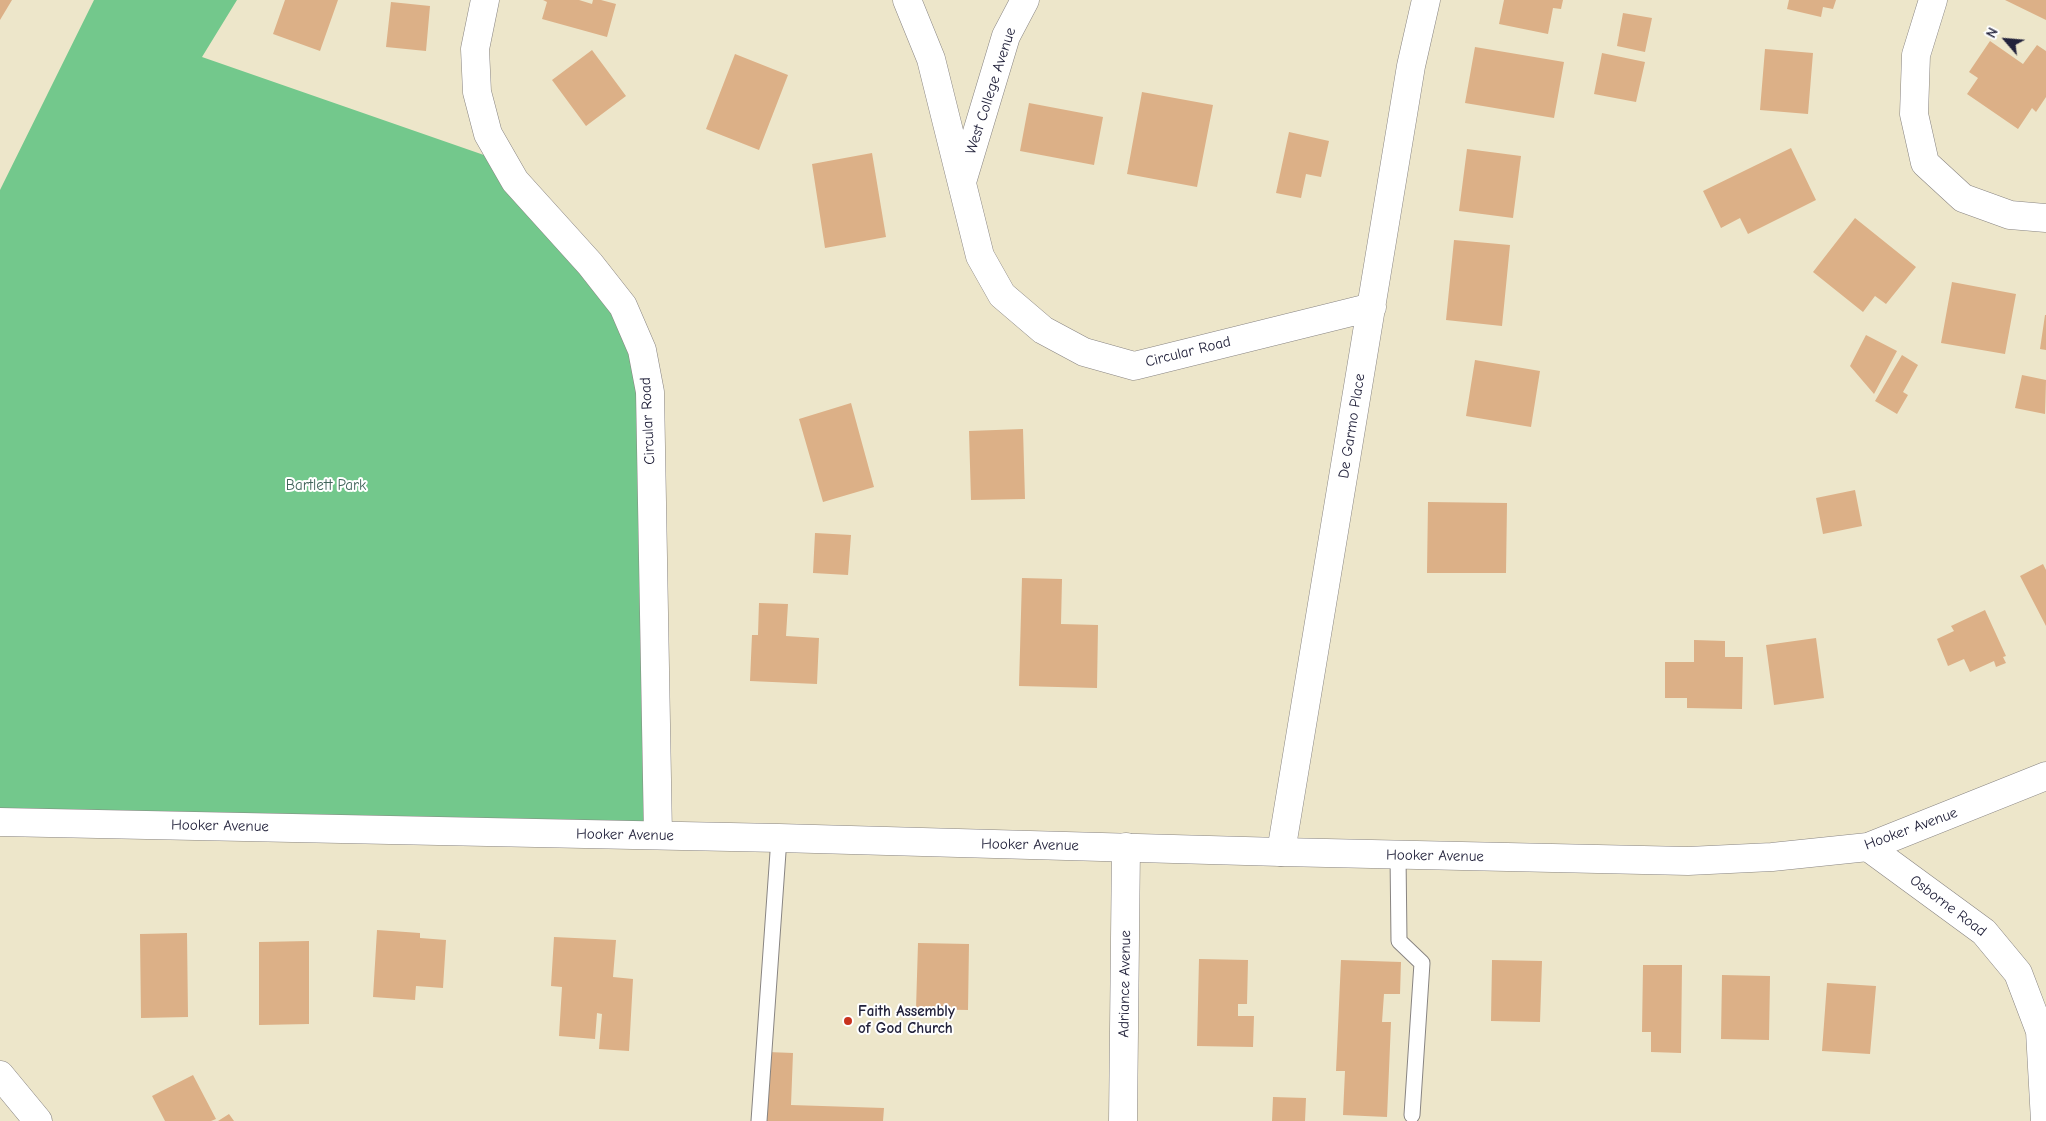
<!DOCTYPE html>
<style>
body{margin:0}
#map{position:relative;width:2046px;height:1121px;overflow:hidden;background:#ede6ca;font-family:"Comic Neue",sans-serif}
canvas{display:block}
.north{position:absolute;left:1981px;top:15px;width:50px;height:50px;-webkit-text-stroke:4px #fff;paint-order:stroke;rotate:297deg;font-size:14px;font-weight:700;line-height:20px;text-align:center;color:#22223b}
.north::after{content:'';display:block;margin:auto;width:18px;height:22px;background:#22223b;clip-path:polygon(50% 0,100% 100%,50% 72%,0 100%)}
</style>
<div id="map">
<canvas width="2046" height="1121"></canvas>
<div class="north">N</div>
</div>
<script>
const context = document.querySelector('canvas').getContext('2d');
context.lineJoin = 'round';
function paint(path, color) { context.fillStyle = color; context.fill(path, 'evenodd'); }
const poly = rows => new Path2D(rows.map(r => 'M' + r).join(''));
function stroke(path, color, width, dash) { context.strokeStyle = color; context.lineWidth = width; context.lineCap = dash ? 'butt' : 'round'; context.setLineDash(dash || []); context.stroke(path); }
function write(font, color, halo, rows, align = 'center') {
  context.font = font + ' "Comic Neue",sans-serif'; context.lineWidth = 4; context.setLineDash([]); context.textBaseline = 'middle'; context.strokeStyle = halo; context.fillStyle = color; for (const [text, x, y, turn = 0] of rows) {
    context.save(); context.translate(x, y); context.rotate((+turn || 0) * Math.PI / 180); context.textAlign = isNaN(turn) ? turn : align; if (halo) context.strokeText(text, 0, 0); context.fillText(text, 0, 0); context.restore();
  }
}
const green = poly([
 [94,0,237,0,202,57,504,162,634,331,658,835,0,822,0,190]
]);
const building = poly([
 [0,0,12,0,0,20],
 [285,0,338,0,320,51,273,34],
 [543,0,579,0,592,4,593,0,601,0,616,4,607,37,542,19,547,2],
 [1504,0,1563,0,1561,9,1553,8,1548,34,1499,24],
 [1789,0,1836,0,1833,9,1823,7,1821,17,1787,9],
 [2005,0,2046,0,2046,20],
 [391,2,430,6,426,51,386,47],
 [1623,13,1652,18,1645,52,1617,46],
 [1990,41,2023,64,2037,45,2046,51,2046,97,2036,112,2032,108,2018,129,1967,94,1978,78,1969,72],
 [1475,47,1564,62,1554,118,1465,103],
 [1765,49,1813,53,1808,114,1760,110],
 [592,50,626,96,586,126,552,80],
 [1602,53,1645,62,1636,102,1594,94],
 [735,54,788,75,759,150,706,129],
 [1142,92,1213,105,1197,187,1127,174],
 [1029,103,1103,117,1094,165,1020,151],
 [1289,132,1329,141,1321,177,1306,174,1301,198,1276,193],
 [1791,148,1816,200,1748,234,1740,218,1721,228,1703,191],
 [1467,149,1521,156,1513,218,1459,211],
 [872,153,886,237,825,248,812,164],
 [1855,218,1916,267,1886,304,1875,296,1863,312,1813,272],
 [1454,240,1510,245,1502,326,1446,320],
 [1952,282,2016,294,2005,354,1941,343],
 [2045,315,2046,315,2046,350,2040,349],
 [1866,335,1897,351,1874,394,1850,366],
 [1902,355,1918,365,1903,392,1908,395,1897,414,1875,401],
 [1475,360,1540,371,1531,427,1466,416],
 [2022,375,2046,380,2045,414,2015,408],
 [851,403,874,487,823,502,799,419],
 [1023,429,1025,499,971,500,969,431],
 [1855,490,1862,526,1823,534,1816,498],
 [1428,502,1507,503,1506,573,1427,573],
 [815,533,851,535,848,575,813,573],
 [2043,564,2046,570,2046,626,2020,576],
 [1022,578,1062,579,1061,624,1098,625,1097,688,1019,686],
 [759,603,788,604,786,636,819,638,817,684,750,681,752,635,758,635],
 [1985,610,2006,656,2003,657,2006,663,1996,667,1994,661,1970,672,1964,659,1948,666,1937,639,1954,631,1951,626],
 [1816,638,1824,698,1774,705,1766,645],
 [1694,640,1725,641,1725,657,1743,657,1742,709,1687,708,1687,698,1665,698,1665,662,1694,662],
 [377,930,420,933,420,938,446,940,443,988,416,986,415,1000,373,997],
 [187,933,188,1017,141,1018,140,934],
 [554,937,616,940,613,977,633,979,629,1051,599,1049,602,1014,597,1013,595,1039,559,1036,562,987,551,986],
 [309,941,309,1024,259,1025,259,942],
 [918,943,969,944,968,1010,916,1009],
 [1199,959,1248,960,1247,1004,1238,1004,1238,1016,1254,1016,1253,1047,1197,1046],
 [1341,960,1401,962,1400,994,1384,994,1382,1022,1391,1022,1387,1117,1343,1115,1345,1071,1336,1071],
 [1492,960,1542,961,1540,1022,1491,1021],
 [1643,965,1682,965,1681,1053,1651,1052,1651,1032,1642,1032],
 [1722,975,1770,976,1769,1040,1721,1039],
 [1827,983,1876,986,1870,1054,1822,1051],
 [768,1052,793,1053,791,1105,884,1108,883,1121,765,1121],
 [193,1075,216,1119,211,1121,165,1121,152,1096],
 [1273,1097,1306,1098,1305,1121,1272,1121],
 [229,1114,234,1121,218,1121]
]);
const lane = poly([
 [1398,855,1399,941,1422,963,1412,1115],
 [759,1121,779,838]
]);
const street = poly([
 [485,0,475,49,477,92,488,134,515,181,590,264,623,306,642,350,650,392,658,835],
 [907,0,931,59,980,256,1002,295,1043,330,1084,352,1134,366,1372,307],
 [1933,0,1916,55,1914,114,1925,163,1963,198,2010,215,2046,218],
 [962,182,1006,36,1025,0],
 [1868,847,1984,932,2018,973,2040,1031,2045,1121],
 [1281,852,1411,66,1426,0],
 [0,1075,38,1121],
 [1123,1121,1126,847]
]);
const secondary = poly([
 [0,822,779,838,1281,852,1688,861,1772,857,1868,847,2046,776]
]);
const markers = [
 [848,1021,5,"#c8321e"]
];
const streetNames = [
 ["West College Avenue",991,91,-72],
 ["Circular Road",1188,352,-14],
 ["Circular Road",648,421,-93],
 ["De Garmo Place",1352,426,-81],
 ["Hooker Avenue",220,826,1],
 ["Hooker Avenue",1911,829,-20],
 ["Hooker Avenue",625,835,1],
 ["Hooker Avenue",1030,845,1],
 ["Hooker Avenue",1435,856,1],
 ["Osborne Road",1948,906,37],
 ["Adriance Avenue",1125,984,-89]
];
const parkNames = [
 ["Bartlett Park",326,486]
];
const poiNames = [
 ["Faith Assembly",858,1012],
 ["of God Church",858,1029]
];
paint(green, '#73c88c');
paint(building, '#dcb087');
stroke(lane, '#888482', 17);
stroke(street, '#888482', 29);
stroke(secondary, '#888482', 29);
stroke(lane, '#fff', 15);
stroke(street, '#fff', 28);
stroke(secondary, '#fff', 28);
for (const [x, y, r, color] of markers) { const dot = new Path2D(); dot.arc(x, y, r, 0, 2 * Math.PI); context.fillStyle = color; context.fill(dot); stroke(dot, '#fff', 2); }
write('15px', '#22223b', '#fff', streetNames);
write('15px', '#42645b', '#fff', parkNames);
write('bold 15px', '#22223b', '#fff', poiNames, 'left');
</script>
